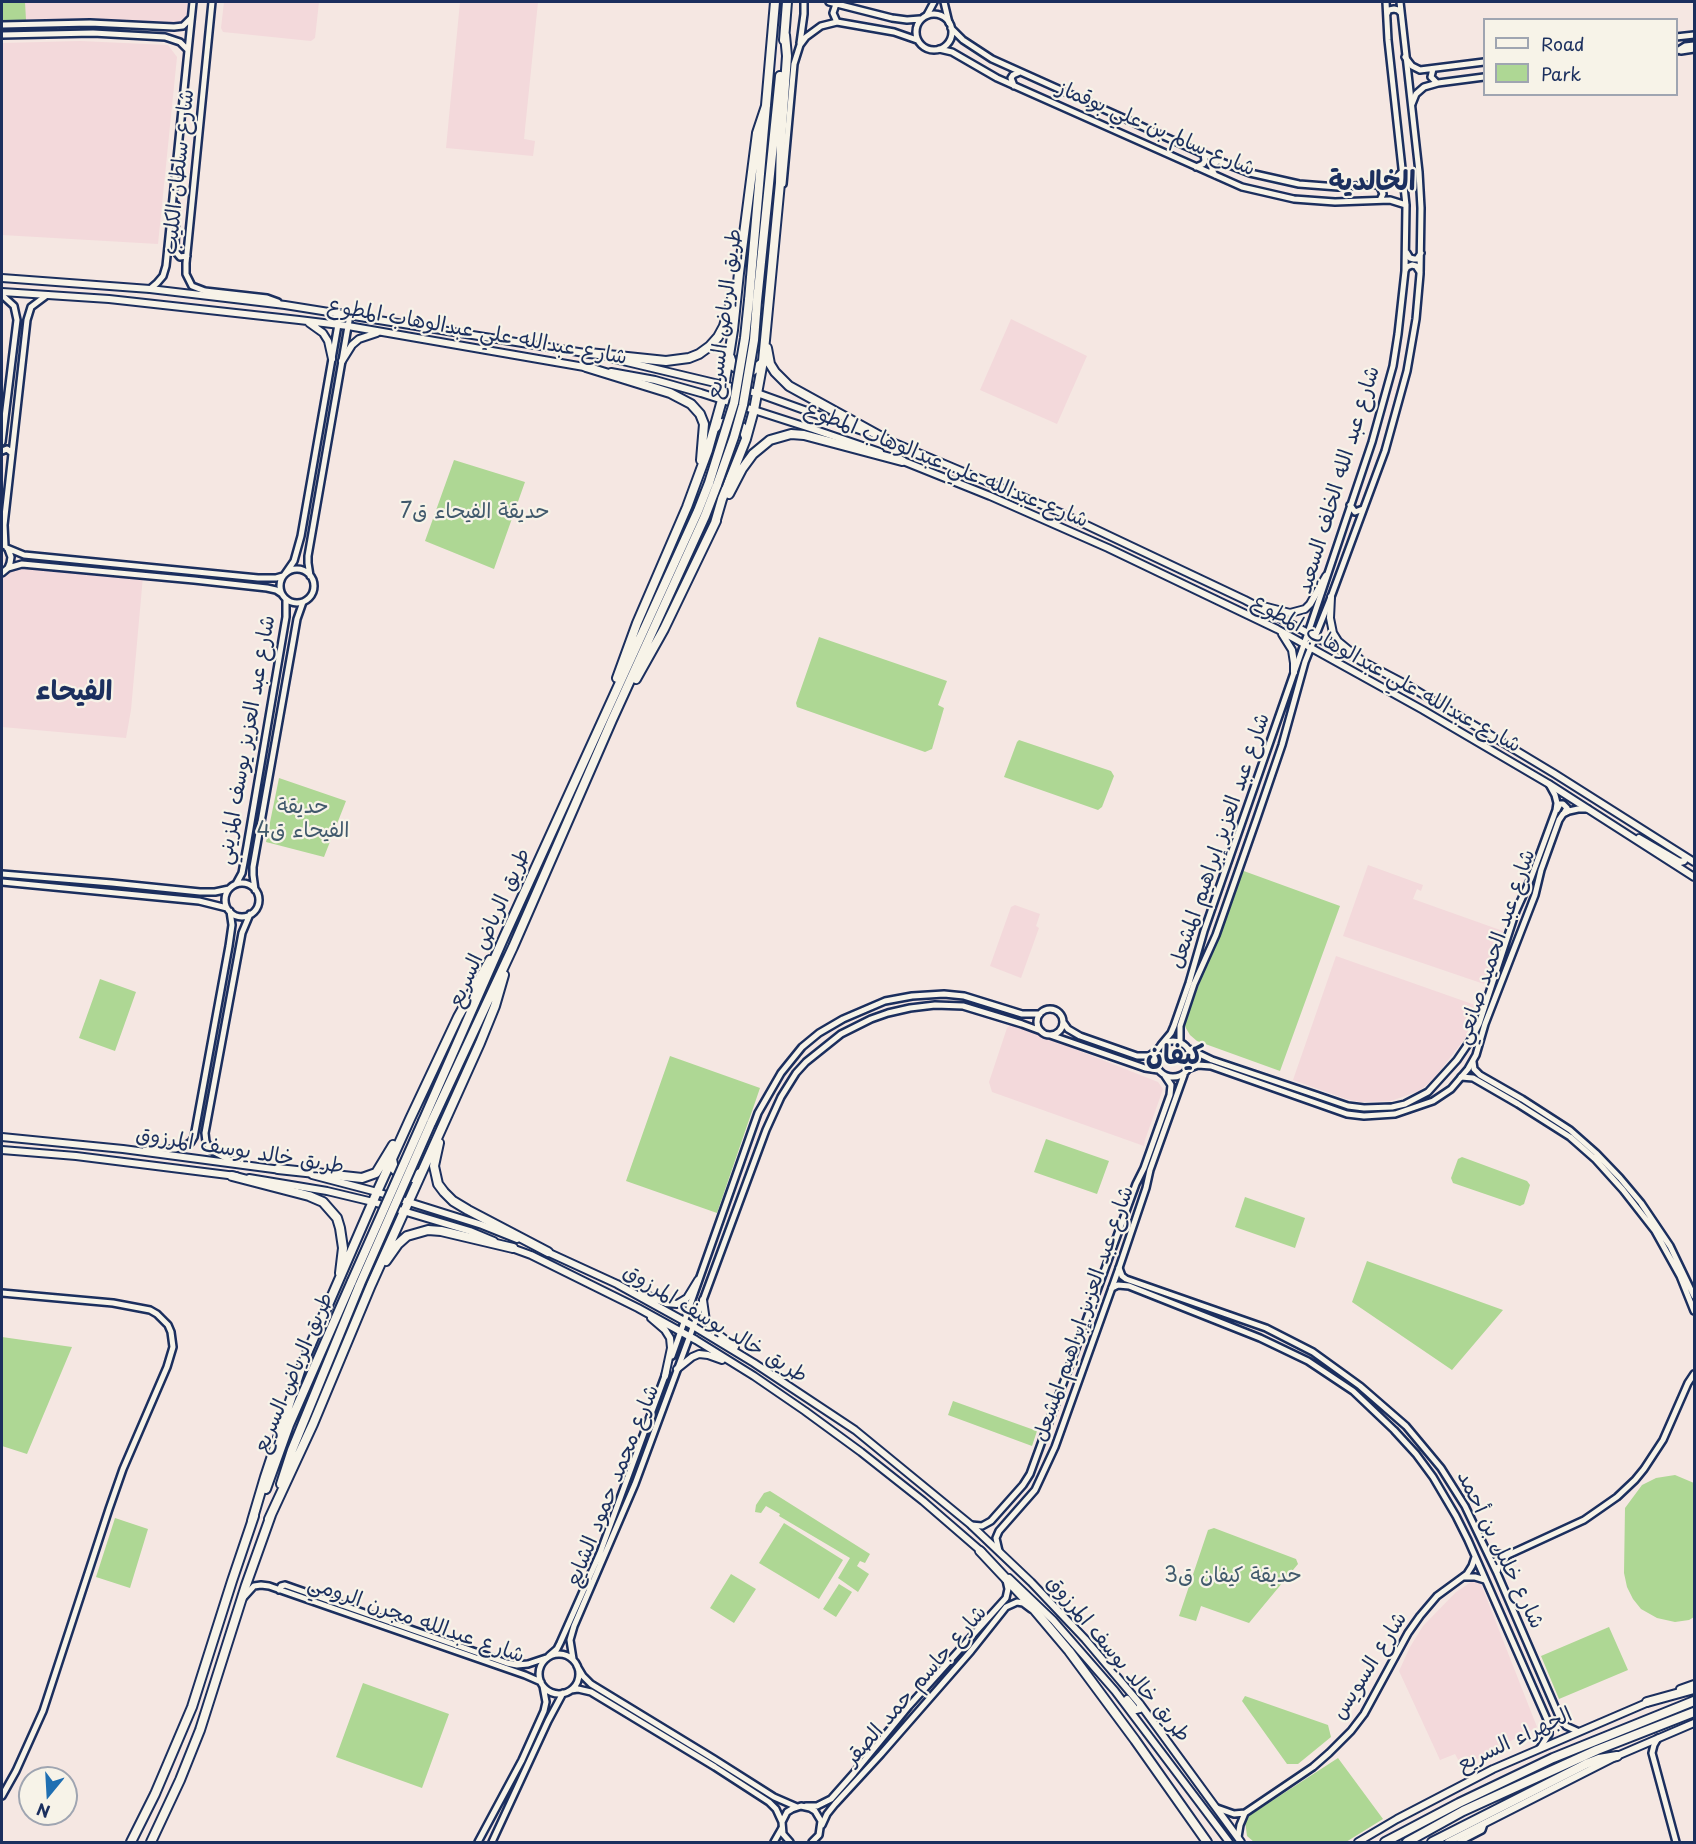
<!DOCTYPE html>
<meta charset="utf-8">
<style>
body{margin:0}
#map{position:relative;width:1696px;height:1844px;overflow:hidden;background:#f5e7e2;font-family:"Playpen Sans",sans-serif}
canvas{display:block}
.frame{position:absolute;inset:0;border:3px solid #1b2f5e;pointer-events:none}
.legend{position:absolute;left:1483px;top:18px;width:195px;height:78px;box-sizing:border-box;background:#f7f3e8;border:2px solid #9fa5b1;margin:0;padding:8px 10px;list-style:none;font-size:18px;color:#1b2f5e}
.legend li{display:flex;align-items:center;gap:12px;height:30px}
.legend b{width:30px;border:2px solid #9fa5b1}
.north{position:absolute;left:18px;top:1766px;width:60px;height:60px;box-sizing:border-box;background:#f7f3e8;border:2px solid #9fa5b1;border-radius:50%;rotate:198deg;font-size:16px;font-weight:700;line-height:24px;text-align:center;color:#1b2f5e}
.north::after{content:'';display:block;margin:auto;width:21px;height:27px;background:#1f6fb2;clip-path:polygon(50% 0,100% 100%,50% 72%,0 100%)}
</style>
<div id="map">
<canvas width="1696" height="1844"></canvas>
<div class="frame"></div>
<ul class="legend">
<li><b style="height:8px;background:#f7f3e8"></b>Road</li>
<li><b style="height:16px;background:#aed794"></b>Park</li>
</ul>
<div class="north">N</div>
</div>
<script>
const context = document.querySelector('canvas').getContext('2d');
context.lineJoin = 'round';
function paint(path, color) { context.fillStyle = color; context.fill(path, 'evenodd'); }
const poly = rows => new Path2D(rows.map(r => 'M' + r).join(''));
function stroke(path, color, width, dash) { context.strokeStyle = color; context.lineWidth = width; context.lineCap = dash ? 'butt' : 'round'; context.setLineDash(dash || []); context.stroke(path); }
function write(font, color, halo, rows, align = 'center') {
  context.font = font + ' "Playpen Sans","Playpen Sans Arabic",sans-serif'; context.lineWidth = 4.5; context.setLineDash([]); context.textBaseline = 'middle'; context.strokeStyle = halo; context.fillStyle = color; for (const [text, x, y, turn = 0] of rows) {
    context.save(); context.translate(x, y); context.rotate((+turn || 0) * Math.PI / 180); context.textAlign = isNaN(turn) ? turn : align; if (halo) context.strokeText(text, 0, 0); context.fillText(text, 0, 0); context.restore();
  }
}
const built = poly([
 [2,2,193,2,191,18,185,25,2,25],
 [224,2,319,2,315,38,311,41,223,32,221,28],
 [460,2,538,2,524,139,535,141,533,156,446,148],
 [80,41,168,45,177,57,158,244,2,235,2,43],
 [1011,319,1087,356,1057,424,980,390],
 [14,565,143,576,131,710,126,738,2,727,2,577,3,572],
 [1368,865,1423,885,1421,891,1417,889,1413,899,1503,931,1484,984,1343,936],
 [1015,905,1040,914,1036,926,1039,928,1021,978,990,966,1011,907],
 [1336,956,1478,1006,1466,1037,1433,1080,1419,1091,1391,1101,1360,1102,1346,1099,1293,1080],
 [1012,1024,1016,1024,1059,1039,1067,1046,1158,1082,1163,1089,1162,1092,1145,1140,1144,1146,992,1092,989,1082,1007,1028],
 [1475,1581,1481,1584,1537,1727,1462,1767,1455,1754,1440,1760,1399,1671,1410,1647,1423,1626,1456,1592,1471,1582]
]);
const green = poly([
 [2,2,25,2,26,20,2,20],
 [454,460,525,482,494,569,425,541],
 [819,637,947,681,938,705,944,708,932,749,925,752,797,707,796,703],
 [1019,740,1111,771,1114,776,1102,807,1098,810,1004,777,1017,742],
 [279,778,346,801,324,857,266,842],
 [1241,870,1340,906,1280,1071,1197,1041,1190,1035,1184,1025],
 [100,979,136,992,115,1051,79,1038],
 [670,1056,760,1088,717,1213,626,1181],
 [1046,1139,1109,1161,1097,1194,1034,1172],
 [1462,1157,1527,1181,1530,1185,1524,1204,1520,1206,1453,1183,1451,1178,1458,1159],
 [1245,1197,1305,1218,1295,1248,1235,1227],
 [1367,1261,1503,1310,1452,1370,1352,1302],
 [2,1337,72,1347,27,1454,2,1446],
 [953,1401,1037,1431,1032,1446,948,1415],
 [1675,1475,1694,1483,1694,1617,1689,1620,1675,1622,1657,1618,1641,1609,1633,1599,1627,1587,1624,1573,1625,1508,1642,1485,1656,1478],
 [770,1491,870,1554,865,1563,860,1561,857,1566,869,1574,858,1592,838,1578,850,1558,779,1516,780,1514,766,1506,761,1513,755,1512,756,1505,764,1493],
 [115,1518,148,1529,130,1588,96,1577],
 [784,1523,843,1560,819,1599,759,1563],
 [1214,1528,1296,1559,1298,1564,1249,1623,1201,1606,1196,1621,1179,1616,1208,1530],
 [731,1574,756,1589,734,1623,710,1608],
 [839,1584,852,1592,836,1617,823,1609],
 [1609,1627,1628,1670,1559,1699,1541,1656],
 [363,1683,449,1714,422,1788,336,1757],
 [1245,1696,1328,1725,1331,1737,1298,1764,1287,1764,1242,1701],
 [1338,1758,1383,1819,1346,1842,1254,1842,1247,1836,1245,1821,1250,1815]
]);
const tertiary = poly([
 [212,2,186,263,186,274,192,286,205,291,267,298,278,302],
 [944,2,949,23],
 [927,15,934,2],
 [2,25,90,23,174,27,183,26,191,18],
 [2,35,93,33,165,37,180,42,187,49],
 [1676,37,1694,35],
 [1677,51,1685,46,1694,45],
 [1681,51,1694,49],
 [1405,57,1412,66,1420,70,1484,62],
 [1433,69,1431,77,1437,83],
 [1412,104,1416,94,1424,87,1438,83,1484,77],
 [176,205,175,251,180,257,187,256],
 [150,289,157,283,163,276,166,266,193,2],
 [2,295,14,306,17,320,2,442],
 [2,451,7,449,12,453],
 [5,546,4,525,27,320,31,307,47,295],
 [7,548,24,555,258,578,276,578,283,576],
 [8,568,22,564,194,580,267,588,276,590,282,594],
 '280 586a17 17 0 1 1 34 0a17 17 0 1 1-34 0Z',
 [2,573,8,568,10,563,11,557,8,549],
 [285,574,294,561,301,536,340,313],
 [310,576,308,563,308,556,350,315],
 [2,874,112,883,200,892,215,892,229,889],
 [2,882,199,901,227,908],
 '225 900a17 17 0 1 1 34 0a17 17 0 1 1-34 0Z',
 [236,884,242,873,247,846,286,617,286,599],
 [255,890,253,875,253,867,293,642,297,619,303,602],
 [1473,1062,1474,1069,1480,1075,1522,1099,1570,1130,1596,1153,1620,1178,1641,1203,1670,1246,1694,1296],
 [1461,1077,1473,1078,1518,1104,1570,1137,1595,1159,1623,1190,1655,1231,1680,1276,1694,1311],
 [145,1150,176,1149,185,1146,191,1142,194,1137,229,946,232,925,230,911],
 [233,1162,211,1150,206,1142,205,1133,242,933,250,914],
 [1119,1268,1122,1276,1126,1279,1266,1328,1313,1352,1360,1386,1406,1426,1441,1468,1465,1506,1497,1573,1559,1716,1566,1726,1577,1731],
 [1112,1288,1118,1285,1129,1286,1260,1338,1308,1361,1353,1391,1394,1430,1416,1454,1433,1477,1456,1516,1468,1540,1549,1724,1549,1734,1540,1748],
 [2,1293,113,1303,150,1310,157,1314,168,1325,171,1332,173,1347,167,1367,123,1469,109,1509,43,1711,16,1771,2,1796],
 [1487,1551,1497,1554,1506,1555],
 [1497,1572,1501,1561,1508,1555,1584,1520,1617,1497,1635,1480,1644,1469,1663,1440,1688,1383,1694,1374],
 [1465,1577,1475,1577,1485,1580],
 [1658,1738,1654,1745,1652,1753,1676,1842],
 [806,1806,817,1806,831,1799,854,1773,909,1706,1006,1598,1008,1589,1006,1580],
 [1217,1808,1234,1814,1245,1813,1313,1767,1329,1753,1351,1731,1364,1714,1408,1633,1420,1616,1437,1596,1467,1574,1472,1566,1475,1557],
 [822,1825,827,1814,835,1804,881,1754,971,1651,1006,1607,1017,1602,1023,1603,1031,1609],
 [1238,1837,1240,1825,1245,1813],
 [774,1842,782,1828],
 [1459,1842,1482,1830,1484,1824]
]);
const secondary = poly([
 [829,2,892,18,907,20,920,19],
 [836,4,833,13,837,22],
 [1387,14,1389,10,1394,9,1398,10,1401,13],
 '916 32a18 18 0 1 1 36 0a18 18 0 1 1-36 0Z',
 [951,28,963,40,992,59,1219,161,1250,173,1299,184,1338,187,1384,184,1392,181,1403,171],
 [800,43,804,14,804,2],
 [939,49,952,52,997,78,1242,187,1294,199,1335,202,1390,200,1406,205],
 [1014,86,1011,78,1013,75,1020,72],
 [1196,167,1203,164,1205,161,1204,154],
 [1215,175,1212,170,1212,167,1216,162,1219,161],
 [783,184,794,64,800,45,806,37,821,26,837,22,894,32,917,40],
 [1377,185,1380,187,1383,194,1380,200],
 [1407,253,1410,258,1414,259,1417,259,1421,253],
 [1405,271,1407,267,1412,265,1416,266,1420,272],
 [1350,505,1355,512,1363,509],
 [1557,810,1560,804,1563,804,1567,808,1564,813],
 '1037 1022a13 13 0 1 1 26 0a13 13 0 1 1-26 0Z',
 [1063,1022,1068,1029,1080,1036,1137,1056,1149,1056,1156,1051],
 [1050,1035,1145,1068,1158,1070],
 '1155 1059a18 18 0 1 1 36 0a18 18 0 1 1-36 0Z',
 [1180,1042,1180,1026,1194,984,1216,935,1257,818,1282,745,1305,662,1331,597,1385,451,1407,371,1416,319,1420,274,1421,208,1419,172,1400,2],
 [1161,1045,1171,1033,1174,1026,1189,983,1204,931,1310,627,1372,442,1393,366,1398,334,1405,271,1406,205,1388,40,1386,2],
 [1189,1049,1212,1060,1316,1095,1348,1106,1364,1108,1392,1107,1405,1104,1428,1092,1457,1060,1472,1038,1479,1024,1516,911,1531,878,1556,810,1557,803,1555,795,1549,784],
 [1190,1068,1198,1065,1211,1066,1347,1114,1364,1116,1395,1114,1433,1101,1451,1089,1468,1069,1476,1055,1485,1024,1535,895,1541,870,1559,820,1563,814,1569,811,1578,809,1588,809],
 [672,1356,758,1113,781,1073,802,1047,819,1033,843,1019,885,1001,912,996,944,994,964,996,1022,1014,1040,1014],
 [971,1525,982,1526,991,1521,1023,1485,1030,1474,1136,1184,1144,1168,1170,1095,1171,1085,1165,1076],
 [999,1551,996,1538,999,1531,1035,1490,1055,1447,1119,1268,1146,1188,1150,1170,1184,1075],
 [279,1590,281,1586,285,1585,507,1663,517,1665,528,1664,546,1658],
 [244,1597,254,1586,261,1585,269,1586,525,1675,541,1682],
 '539 1674a20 20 0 1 1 40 0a20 20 0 1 1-40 0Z',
 [549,1656,557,1649,560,1643,600,1553,666,1373],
 [573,1659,570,1640,574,1626,635,1484,766,1130,781,1097,796,1073,806,1062,841,1034,871,1019,888,1013,910,1008,935,1005,963,1006,1022,1024,1041,1031],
 [577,1666,583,1676,591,1684,714,1759,774,1797,797,1807],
 [571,1690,578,1689,591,1692,715,1767,769,1802,776,1809,782,1822],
 [478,1842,522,1760,544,1711,546,1702,543,1686],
 [492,1842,548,1721,563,1693],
 [790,1842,783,1834,782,1822,787,1812,792,1809,801,1806,810,1808,815,1811,821,1821,819,1835,812,1842]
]);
const primary = poly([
 [2,278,150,289,285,305,591,354],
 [2,292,109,299,299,320,348,326,590,368],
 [309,323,323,333,328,341,332,359],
 [610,358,757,393,868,433],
 [342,361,352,345,359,339,377,333],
 [611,372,655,380,701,393,813,429,880,452],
 [883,438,1061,513,1245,600,1409,686,1555,774,1694,862],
 [898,459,990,496,1108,548,1277,629,1423,710,1549,784,1694,877],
 [1331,597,1330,618,1333,633,1338,641,1360,659],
 [1263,606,1290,613,1305,609,1310,604,1326,576],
 [1282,634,1292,650,1294,663,1294,672],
 [1639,838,1680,862,1684,861,1686,857],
 [2,1137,123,1149,281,1170],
 [2,1150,76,1156,236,1176],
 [312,1175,377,1192,482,1225,517,1239],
 [249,1178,327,1191,373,1202,470,1231,494,1241],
 [509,1247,531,1255,638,1308,696,1340,754,1376,805,1411,861,1452,923,1501,982,1552],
 [545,1251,617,1284,693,1326,754,1363,855,1430,971,1525,1031,1582,1085,1639,1140,1704,1241,1842],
 [641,1293,666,1303,677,1304,687,1298,698,1280],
 [703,1300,706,1321,714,1331,735,1347],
 [651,1318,665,1330,670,1338,671,1348,665,1376],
 [677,1369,692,1357,699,1354,708,1355,722,1360],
 [1009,1578,1053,1620,1115,1691,1229,1842],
 [1680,1689,1694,1684],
 [1127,1699,1136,1710,1140,1709,1140,1704],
 [1358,1842,1397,1819,1493,1769,1651,1701],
 [1448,1842,1617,1756,1694,1723]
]);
const motorway = poly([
 [784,40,787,2],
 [749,300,775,2],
 [757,301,780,76],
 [767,348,770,364,775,372,789,386,887,440],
 [589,353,666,361,689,358,699,354,710,346,718,337,724,326,733,295],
 [730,357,733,366,742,372,752,371,761,364],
 [586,367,670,393,691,404,700,414,704,424,701,460],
 [714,429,719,424,731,421,742,427,746,437],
 [729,494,742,469,753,454,770,440,791,434,804,435,902,461],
 [715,523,722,499,746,439,754,410,763,361,780,183,781,141,787,56,785,35],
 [617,678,637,623,687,507,708,450,722,400,733,330,739,273,757,133,766,106],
 [636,679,664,629,716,521],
 [423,1121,504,937,698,511,709,483],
 [431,1123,513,947,612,720,705,516,717,485],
 [439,1143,434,1166,438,1184,444,1192,453,1201,468,1210,548,1252],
 [392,1159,394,1169,402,1177,413,1178,420,1173],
 [278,1169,362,1178,376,1173,393,1145],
 [232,1176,309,1196,323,1202,337,1218,340,1228,343,1248,340,1273],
 [386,1261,398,1244,407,1236,428,1230,441,1231,513,1248],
 [281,1484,292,1450,360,1284],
 [266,1489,289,1425,352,1281],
 [269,1519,313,1424,371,1285,480,1043,495,1006,504,975],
 [252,1521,265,1477,302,1365,377,1192,410,1119,458,1017,490,960],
 [980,1551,1026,1600,1069,1651,1135,1740,1207,1842],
 [1647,1702,1694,1689],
 [131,1842,155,1794,192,1707,232,1581,254,1516],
 [151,1842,180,1780,200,1730,246,1585,271,1515],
 [1385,1842,1459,1803,1553,1758,1694,1701],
 [1407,1842,1463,1811,1597,1750,1694,1712],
 [1432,1842,1586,1764,1599,1759,1617,1756]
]);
const motorwayBridge = poly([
 [709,483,734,403,745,338,749,300],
 [717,485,734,437,743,405,754,340,757,301],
 [352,1281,423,1121],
 [360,1284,431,1123]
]);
const streetNames = [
 ["شارع سالم بن علي بوقماز",1156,129,23],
 ["شارع سلطان الكليب",179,172,-84],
 ["طريق الرياض السريع",725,314,-83],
 ["شارع عبدالله علي عبدالوهاب المطوع",477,332,10],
 ["شارع عبدالله علي عبدالوهاب المطوع",946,465,22],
 ["شارع عبد الله الخلف السعيد",1339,480,-73],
 ["شارع عبدالله علي عبدالوهاب المطوع",1386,674,29],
 ["شارع عبد العزيز يوسف المزيني",247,740,-80],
 ["شارع عبد العزيز إبراهيم المشعل",1220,841,-71],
 ["طريق الرياض السريع",490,928,-66],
 ["شارع عبد الحميد صانعي",1496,947,-71],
 ["طريق خالد يوسف المرزوق",240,1151,9],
 ["شارع عبد العزيز إبراهيم المشعل",1084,1314,-71],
 ["طريق خالد يوسف المرزوق",715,1324,31],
 ["طريق الرياض السريع",294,1373,-67],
 ["شارع محمد حمود الشايع",613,1486,-68],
 ["شارع خليل بن أحمد",1500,1550,64],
 ["شارع عبدالله مجرن الرومي",416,1620,19],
 ["طريق خالد يوسف المرزوق",1118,1659,50],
 ["شارع السويس",1370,1666,-58],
 ["شارع جاسم حمد الصقر",916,1686,-49],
 ["الجهراء السريع",1515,1740,-25]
];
const parkNames = [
 ["حديقة الفيحاء ق7",475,512],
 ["حديقة",303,807],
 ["الفيحاء ق4",303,831],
 ["حديقة كيفان ق3",1233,1576]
];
const districtNames = [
 ["الخالدية",1372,183],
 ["الفيحاء",74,693],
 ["كيفان",1175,1057]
];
paint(built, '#f3d9db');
paint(green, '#aed794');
stroke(tertiary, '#1b2f5e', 10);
stroke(secondary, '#1b2f5e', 10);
stroke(primary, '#1b2f5e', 10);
stroke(motorway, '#1b2f5e', 12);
stroke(tertiary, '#f7f3e8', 5);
stroke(secondary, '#f7f3e8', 5);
stroke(primary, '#f7f3e8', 6);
stroke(motorway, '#f7f3e8', 8);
stroke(motorwayBridge, '#1b2f5e', 12, []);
stroke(motorwayBridge, '#f7f3e8', 8);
write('21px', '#1b2f5e', '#f7f3e8', streetNames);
write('21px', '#40596c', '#f7f3e8', parkNames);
write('bold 27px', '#1b2f5e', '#f7f3e8', districtNames);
</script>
